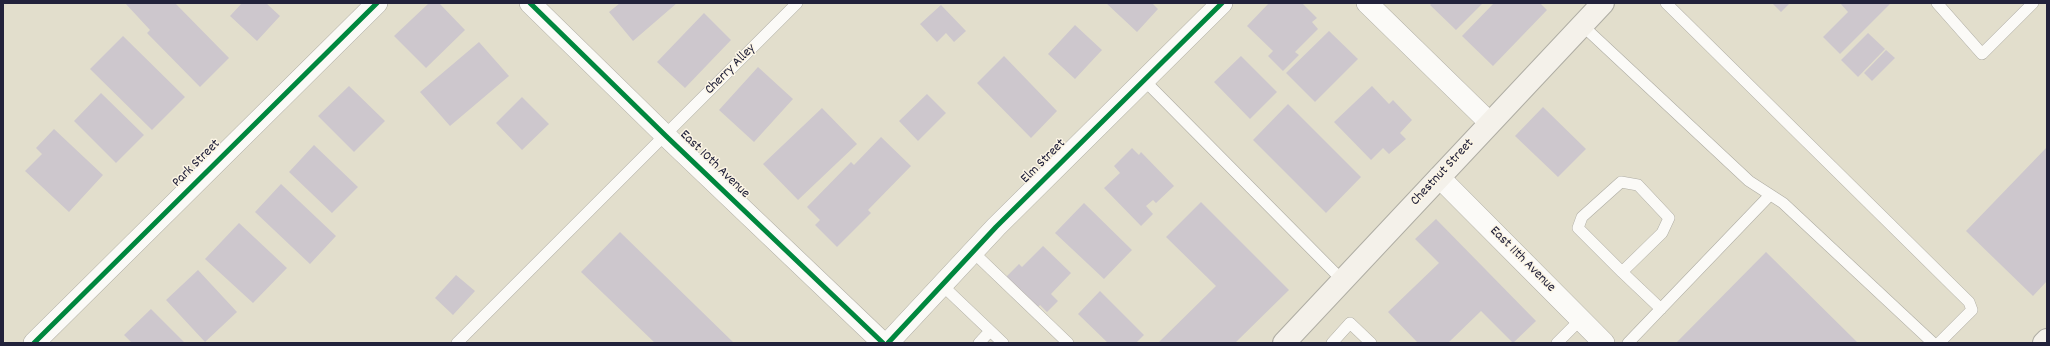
<!DOCTYPE html>
<style>
body{margin:0}
#map{position:relative;width:2050px;height:346px;overflow:hidden;background:#e2decc;font-family:Dekko,sans-serif}
canvas{display:block}
.frame{position:absolute;inset:0;border:4px solid #22223b;pointer-events:none}
</style>
<div id="map">
<canvas width="2050" height="346"></canvas>
<div class="frame"></div>
</div>
<script>
const context = document.querySelector('canvas').getContext('2d');
context.lineJoin = 'round';
function paint(path, color) { context.fillStyle = color; context.fill(path, 'evenodd'); }
const poly = rows => new Path2D(rows.map(r => 'M' + r).join(''));
function stroke(path, color, width, dash) { context.strokeStyle = color; context.lineWidth = width; context.lineCap = dash ? 'butt' : 'round'; context.setLineDash(dash || []); context.stroke(path); }
function write(font, color, halo, rows, align = 'center') {
  context.font = font + ' Dekko,sans-serif'; context.lineWidth = 3; context.setLineDash([]); context.textBaseline = 'middle'; context.strokeStyle = halo; context.fillStyle = color; for (const [text, x, y, turn = 0] of rows) {
    context.save(); context.translate(x, y); context.rotate((+turn || 0) * Math.PI / 180); context.textAlign = isNaN(turn) ? turn : align; if (halo) context.strokeText(text, 0, 0); context.fillText(text, 0, 0); context.restore();
  }
}
const building = poly([
 [125,3,175,3,229,58,200,87,147,33,150,30],
 [242,3,266,3,280,16,257,41,230,16],
 [429,3,439,3,465,30,426,68,394,36],
 [620,3,677,3,633,41,609,12],
 [1106,3,1152,3,1158,9,1137,32],
 [1269,3,1302,3,1317,18,1312,22,1318,29,1295,52,1299,55,1283,71,1268,56,1273,51,1247,26],
 [1432,3,1483,3,1456,30,1430,5],
 [1494,3,1540,3,1547,10,1493,66,1462,36],
 [1772,3,1790,3,1781,12],
 [1840,3,1891,3,1840,54,1823,37,1848,12],
 [941,5,966,31,954,42,946,33,937,42,920,24],
 [704,13,731,40,685,88,657,62],
 [1075,25,1102,50,1075,79,1048,54],
 [1329,31,1358,59,1315,102,1286,73],
 [1868,33,1885,49,1858,77,1841,60],
 [123,36,185,97,152,130,90,69],
 [479,42,509,76,450,126,420,92],
 [1886,50,1895,58,1872,81,1864,73],
 [1004,56,1057,111,1031,138,977,83],
 [1241,56,1277,92,1250,119,1214,82],
 [758,67,793,99,754,142,719,110],
 [349,86,385,121,354,152,318,116],
 [1372,86,1389,104,1393,100,1412,120,1400,133,1406,139,1389,154,1383,148,1371,160,1334,122],
 [101,93,144,135,116,163,74,121],
 [927,94,946,113,918,141,899,121],
 [522,97,549,124,522,150,496,123],
 [1288,104,1361,177,1326,213,1253,140],
 [1543,107,1586,149,1558,177,1515,136],
 [822,108,857,144,798,200,763,164],
 [54,129,103,175,69,212,25,171,42,154,36,148],
 [881,137,911,166,868,210,871,213,837,247,815,225,820,220,807,207,851,162,854,165],
 [314,145,358,187,332,213,289,172],
 [2047,147,2047,281,2033,296,1966,231],
 [1132,148,1139,155,1141,152,1174,186,1156,203,1153,200,1146,206,1153,214,1141,226,1104,188,1120,173,1114,166],
 [281,184,336,236,310,264,255,212],
 [1201,202,1289,290,1235,343,1158,343,1216,286,1166,237],
 [1084,203,1132,250,1104,279,1055,233],
 [1436,219,1536,321,1513,343,1481,311,1448,343,1418,343,1388,312,1439,263,1415,239],
 [239,223,287,268,253,303,205,259],
 [620,232,734,343,655,343,581,272],
 [1043,246,1071,273,1051,294,1058,301,1047,312,1040,305,1037,308,1005,278,1019,264,1022,267],
 [1766,252,1858,343,1676,343],
 [198,270,237,312,205,342,166,300],
 [456,275,475,291,453,315,435,298],
 [1100,291,1144,335,1136,343,1108,343,1078,314],
 [151,309,185,343,132,343,124,335]
]);
const lane = poly([
 [1666,3,1969,302,1972,310,1939,343],
 [1937,3,1982,54,2033,3],
 [1582,25,1749,181,1783,203,1933,343],
 [1144,80,1343,281],
 [973,252,1068,343],
 [1622,272,1662,233,1669,218,1638,185,1621,182,1582,217,1578,228,1622,272,1661,309],
 [942,285,1003,343],
 [457,343,797,3],
 [979,343,990,331],
 [1332,343,1350,323,1371,343],
 [1557,343,1581,319],
 [1628,343,1770,195]
]);
const street = poly([
 [530,3,666,136,883,343],
 [1367,3,1490,123],
 [1439,177,1604,343],
 [34,343,377,3],
 [888,343,996,227,1222,3]
]);
const secondary = poly([
 [1284,343,1603,3],
 [2044,343,2047,340]
]);
const cycleway = poly([
 [530,3,666,136,883,343],
 [34,343,377,3],
 [888,343,996,227,1222,3]
]);
const streetNames = [
 ["Cherry Alley",731,70,-45],
 ["Elm Street",1044,162,-45],
 ["Park Street",197,164,-45],
 ["East 10th Avenue",714,165,44],
 ["Chestnut Street",1443,173,-47],
 ["East 11th Avenue",1522,260,45]
];
paint(building, '#cdc7cd');
stroke(lane, '#aeaca3', 12);
stroke(street, '#aeaca3', 22);
stroke(secondary, '#aeaca3', 24);
stroke(lane, '#fbfaf7', 11);
stroke(street, '#fbfaf7', 21);
stroke(secondary, '#f4f1ea', 22);
stroke(cycleway, '#00873e', 5);
write('14px', '#22223b', '#fcf5e5', streetNames);
</script>
